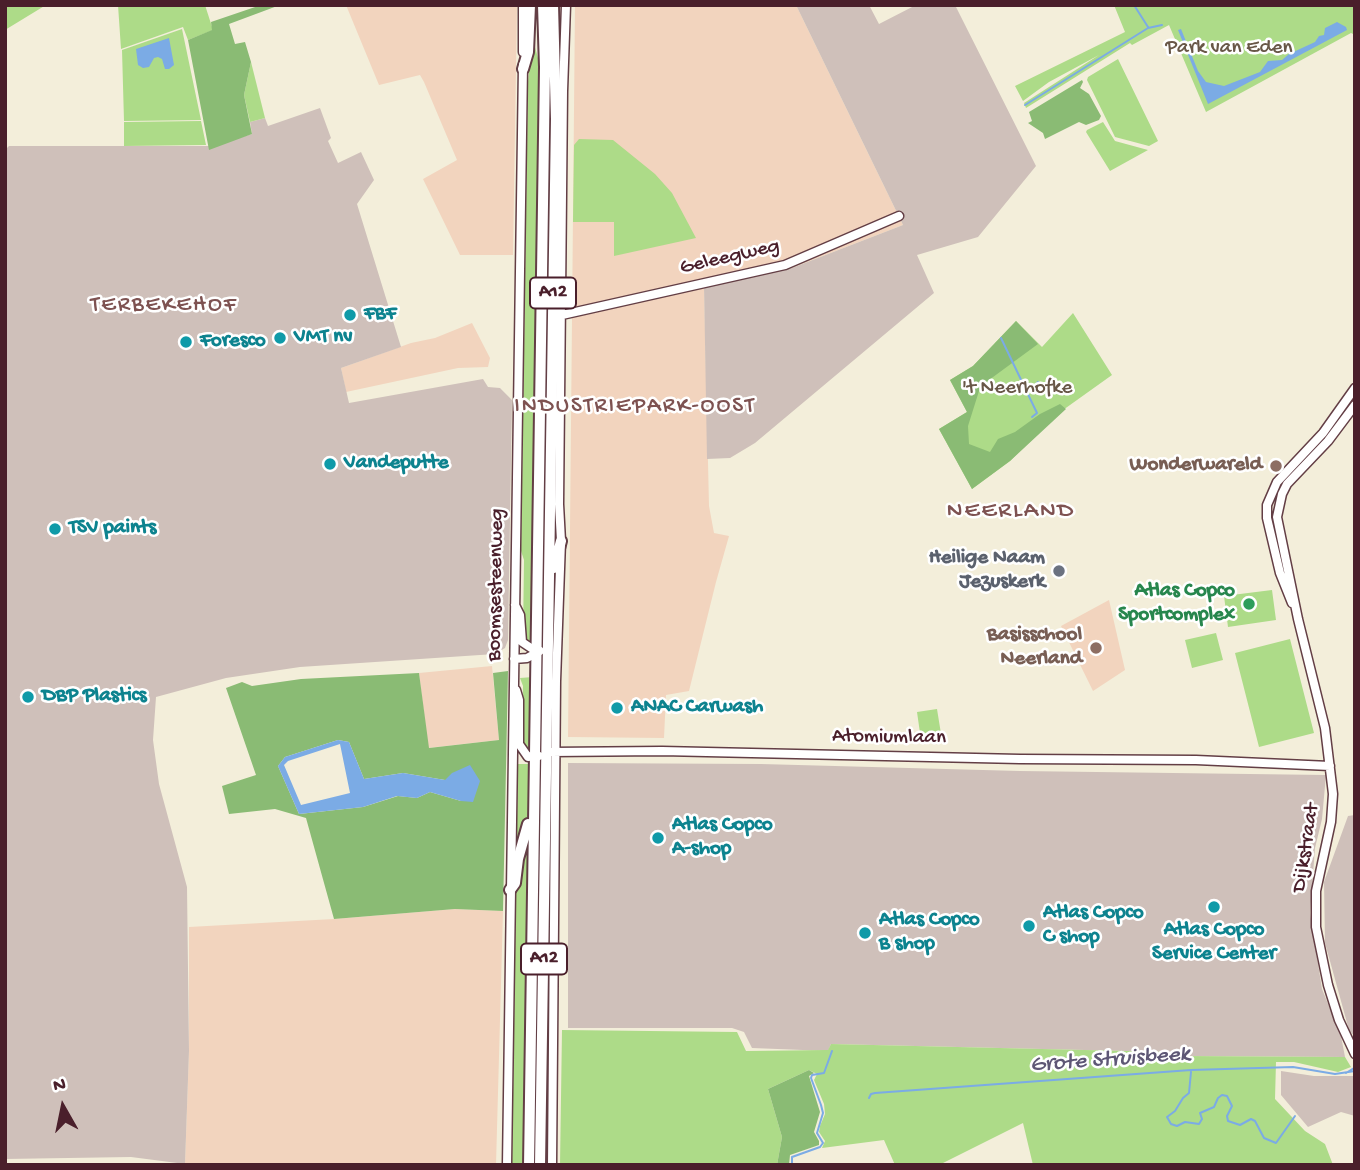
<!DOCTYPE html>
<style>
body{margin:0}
#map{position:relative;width:1360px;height:1170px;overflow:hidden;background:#f3eeda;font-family:"Gochi Hand",sans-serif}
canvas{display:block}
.frame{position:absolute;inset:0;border:7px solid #4a1f2b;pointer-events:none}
.north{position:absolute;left:28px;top:1072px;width:70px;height:70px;-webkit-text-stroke:5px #fff;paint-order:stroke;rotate:351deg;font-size:19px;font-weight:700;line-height:28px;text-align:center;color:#4a1f2b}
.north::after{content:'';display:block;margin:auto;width:24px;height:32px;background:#4a1f2b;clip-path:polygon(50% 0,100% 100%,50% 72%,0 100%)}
</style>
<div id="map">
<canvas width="1360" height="1170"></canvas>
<div class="frame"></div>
<div class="north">N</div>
</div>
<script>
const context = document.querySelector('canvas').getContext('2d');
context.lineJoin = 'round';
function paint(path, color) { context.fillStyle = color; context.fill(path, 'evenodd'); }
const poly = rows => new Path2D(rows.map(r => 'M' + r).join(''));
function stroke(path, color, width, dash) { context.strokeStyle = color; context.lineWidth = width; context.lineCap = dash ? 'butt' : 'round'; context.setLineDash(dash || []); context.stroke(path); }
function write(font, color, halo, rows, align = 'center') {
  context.font = font + ' "Gochi Hand",sans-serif'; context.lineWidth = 5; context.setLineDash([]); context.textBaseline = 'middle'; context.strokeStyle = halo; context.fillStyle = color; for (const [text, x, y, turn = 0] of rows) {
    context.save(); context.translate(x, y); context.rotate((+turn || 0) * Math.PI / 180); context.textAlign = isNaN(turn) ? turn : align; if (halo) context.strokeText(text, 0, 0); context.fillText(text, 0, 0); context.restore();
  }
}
const built = poly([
 [346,5,517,5,513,255,460,255,423,179,457,160,424,82,420,75,379,85],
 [575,5,796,5,903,225,792,268,704,286,709,506,714,533,729,536,716,582,689,691,666,695,664,738,568,737],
 [472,323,490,358,488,367,458,368,346,392,341,368,411,343,435,338],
 [1109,600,1125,670,1093,691,1061,626],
 [492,666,499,740,428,748,419,673],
 [455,909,503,911,496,1165,185,1164,189,1051,189,927,334,919]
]);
const industrial = poly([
 [796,5,869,5,879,24,916,5,955,5,1036,166,978,237,917,255,934,293,755,443,730,458,707,459,704,286,792,268,903,225],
 [320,108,331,138,328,141,338,163,361,152,374,180,357,204,401,347,341,368,349,403,483,379,488,387,500,388,512,400,508,640,505,648,495,654,300,667,226,678,156,697,153,740,159,784,187,887,189,1051,185,1164,131,1157,5,1159,5,150,9,146,212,146,252,134,250,122,265,118,268,126],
 [568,763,761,764,1020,771,1326,775,1322,819,1315,848,1310,913,1322,989,1341,1036,1345,1057,1183,1056,1169,1052,831,1044,828,1051,752,1048,744,1032,732,1028,568,1028],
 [1355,815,1355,1037,1349,1030,1325,943,1324,882,1348,816],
 [1281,1071,1314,1076,1355,1076,1355,1116,1341,1112,1308,1127,1281,1095]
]);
const green = poly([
 [5,5,46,5,5,30],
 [118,5,205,5,213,30,188,40,183,27,121,49],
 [547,5,553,116,544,632,542,632],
 [1114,5,1355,5,1355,35,1351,33,1206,112,1169,25,1132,45,1130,43,1026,108,1024,103,1099,55,1049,82,1023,101,1015,86,1125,32],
 [182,29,201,120,124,121,122,50],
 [532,36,541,69,533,643,527,642,523,634,524,560,521,551,528,82],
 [1118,59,1158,141,1149,146,1115,137,1087,80,1088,77],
 [251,62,265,118,250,122,244,95],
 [201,121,206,145,124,146,124,122],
 [1103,122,1115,141,1148,150,1110,171,1086,132,1087,130],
 [579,139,613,140,655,174,672,193,696,238,614,256,614,222,573,222,574,145],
 [1073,313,1112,375,1063,410,1010,461,972,489,939,429,967,412,950,380,973,366,1016,321,1042,347],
 [1272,590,1276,620,1228,627,1224,596],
 [1216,633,1223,660,1192,668,1185,640],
 [1290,639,1314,733,1259,747,1235,653],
 [533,677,532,753,526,750,522,741,523,686,520,678],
 [937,709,942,740,921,740,917,712],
 [518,764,532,764,531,775,527,828,515,863,514,829,517,817],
 [529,831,525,1165,512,1165,516,878],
 [562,1030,737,1032,746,1051,828,1050,831,1044,1169,1052,1183,1056,1345,1057,1351,1067,1338,1072,1294,1062,1276,1062,1275,1099,1305,1131,1325,1144,1333,1165,1033,1165,1023,1123,939,1165,895,1165,884,1140,822,1148,825,1141,819,1132,820,1126,825,1114,824,1104,814,1080,817,1074,809,1070,768,1089,782,1137,777,1165,560,1165]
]);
const forest = poly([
 [261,5,280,5,229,24,235,44,245,42,251,62,244,95,252,134,209,150,188,40,212,30,211,22],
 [1082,80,1083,82,1080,88,1089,94,1101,116,1099,120,1086,125,1079,122,1045,139,1043,133,1028,123,1032,121,1029,112],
 [1016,321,1038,344,989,380,979,391,968,426,969,444,990,452,998,439,1015,432,1040,414,1060,404,1066,409,1010,461,972,489,939,429,967,412,950,380,973,366],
 [508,671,503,911,455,909,334,919,306,818,275,809,229,814,222,786,256,775,226,688,242,682,252,686,301,679,419,673,429,748,499,740,493,673],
 [338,740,349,742,364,779,403,773,445,780,461,801,430,792,417,798,398,796,363,807,299,814,278,766,285,757],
 [809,1070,814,1073,809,1076,820,1112,814,1132,819,1141,819,1145,790,1155,789,1165,777,1165,782,1137,768,1089]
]);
const water = poly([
 [1337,22,1346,27,1347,30,1208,104,1178,30,1181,29,1198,71,1206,82,1224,86,1260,72,1268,61,1282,60,1289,54,1315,42,1319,36,1324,35,1325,28],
 [169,38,174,65,169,69,165,69,162,59,158,57,154,58,149,67,143,68,138,65,136,49],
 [338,740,349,742,364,779,403,773,445,780,452,773,470,765,480,781,473,802,461,801,430,792,417,798,397,796,363,807,299,814,278,766,285,757],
 [340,744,350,793,301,805,284,765,288,761]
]);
const stream = poly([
 [1134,5,1148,27],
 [1025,105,1148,28,1162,25],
 [1001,338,1037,413,1032,417],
 [1036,384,1038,382,1044,388],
 [1191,1072,1189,1093,1183,1098,1175,1111,1167,1117,1171,1124,1177,1126,1185,1122,1199,1124,1202,1119,1200,1113,1214,1107,1218,1098,1222,1095,1227,1096,1232,1106,1227,1116,1228,1121,1240,1125,1251,1119,1255,1121,1264,1138,1276,1143,1295,1116],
 [1346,1073,1354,1068],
 [869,1098,871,1094,875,1093,1191,1070,1293,1067,1335,1074,1355,1071],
 [792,1165,792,1157,820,1147,823,1143,817,1133,823,1113,821,1105,811,1078,812,1075,824,1073,832,1051]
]);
const secondary = poly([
 [523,52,523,5],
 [562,315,785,265,899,216],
 [1355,405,1328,441,1287,484,1282,494,1277,517,1298,619,1325,728,1333,794,1331,822,1316,891,1316,927,1328,985,1339,1020,1355,1054],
 [1292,603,1280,573,1267,518,1267,505,1277,482,1323,433,1355,388],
 [515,605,520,615,522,642,537,652],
 [514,659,527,658,540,651],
 [516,690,519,700,519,744,528,757,539,756],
 [551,752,662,751,1020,759,1196,760,1330,766],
 [507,1165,523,65],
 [552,1165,556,681,561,541,559,504,563,91,566,5]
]);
const highway = poly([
 [523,69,528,52,530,5],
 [554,568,561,541],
 [510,890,515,883,518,859,528,824],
 [529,1165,545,67,543,5],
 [540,1165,556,119,553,5]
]);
const markers = [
 [350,315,7,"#0f9aa8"],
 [280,338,7,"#0f9aa8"],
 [186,342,7,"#0f9aa8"],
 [330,464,7,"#0f9aa8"],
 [1276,466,7,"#8d6e63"],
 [55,529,7,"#0f9aa8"],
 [1059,571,7,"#6b7280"],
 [1249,604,7,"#2e9e5b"],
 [1096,648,7,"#8d6e63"],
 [28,697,7,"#0f9aa8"],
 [617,708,7,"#0f9aa8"],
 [658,838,7,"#0f9aa8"],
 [1214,907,7,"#0f9aa8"],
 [1029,926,7,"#0f9aa8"],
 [865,933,7,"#0f9aa8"]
];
const shields = [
 [553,293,46],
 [544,959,46]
];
const shieldNames = [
 ["A12",553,293],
 ["A12",544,959]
];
const parkNames = [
 ["Park van Eden",1229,49],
 ["'t Neerhofke",1017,389]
];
const streetNames = [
 ["Geleegweg",730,258,-13],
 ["Boomsesteenweg",497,585,-89],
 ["Atomiumlaan",889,738,1],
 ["Dijkstraat",1307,848,-81]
];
const cultureNames = [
 ["FBF",364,315],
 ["VMT nv",294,338],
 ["Foresco",200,342],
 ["Vandeputte",344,464],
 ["TSV paints",69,529],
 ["DBP Plastics",42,697],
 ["ANAC Carwash",631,708],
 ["Atlas Copco",672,826],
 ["A-shop",672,850],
 ["Atlas Copco",1043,914],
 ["C shop",1043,938],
 ["Atlas Copco",879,921],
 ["B shop",879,945],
 ["Atlas Copco",1214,931,"center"],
 ["Service Center",1214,955,"center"]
];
const educationNames = [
 ["Wonderwareld",1262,466],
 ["Basisschool",1082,636],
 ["Neerland",1082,660]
];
const worshipNames = [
 ["Heilige Naam",1045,559],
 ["Jezuskerk",1045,583]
];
const leisureNames = [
 ["Atlas Copco",1235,592],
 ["Sportcomplex",1235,616]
];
const neighbourhoodNames = [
 ["TERBEKEHOF",164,306],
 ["INDUSTRIEPARK-OOST",635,407]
];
const waterNames = [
 ["Grote Struisbeek",1110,1061,-4]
];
const quarterNames = [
 ["NEERLAND",1011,512]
];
paint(built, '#f2d4be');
paint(industrial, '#cfc0ba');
paint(green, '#addb88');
paint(forest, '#8abb74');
paint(water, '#7babe5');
stroke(stream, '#7babe5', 2);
stroke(secondary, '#633e45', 11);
stroke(highway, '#633e45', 14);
stroke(secondary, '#fff', 8);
stroke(highway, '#fff', 10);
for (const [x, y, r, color] of markers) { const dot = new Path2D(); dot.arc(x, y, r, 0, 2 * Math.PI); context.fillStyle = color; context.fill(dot); stroke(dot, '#fff', 2.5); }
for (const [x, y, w] of shields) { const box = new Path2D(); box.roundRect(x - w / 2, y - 15.5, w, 31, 5); context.fillStyle = '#fff'; context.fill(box); stroke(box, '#4a1f2b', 2); }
write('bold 19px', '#4a1f2b', null, shieldNames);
write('21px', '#685747', '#fff', parkNames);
write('21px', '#4a1f2b', '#fff', streetNames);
write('bold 21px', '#0d838f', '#fff', cultureNames, 'left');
write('bold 21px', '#785e54', '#fff', educationNames, 'right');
write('bold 21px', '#5b616d', '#fff', worshipNames, 'right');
write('bold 21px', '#27864d', '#fff', leisureNames, 'right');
context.letterSpacing = '2px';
write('23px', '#7e5251', '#fff', neighbourhoodNames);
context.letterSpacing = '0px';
write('italic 23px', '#5e5775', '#fff', waterNames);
context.letterSpacing = '2px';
write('24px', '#7e5251', '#fff', quarterNames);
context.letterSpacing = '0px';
</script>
